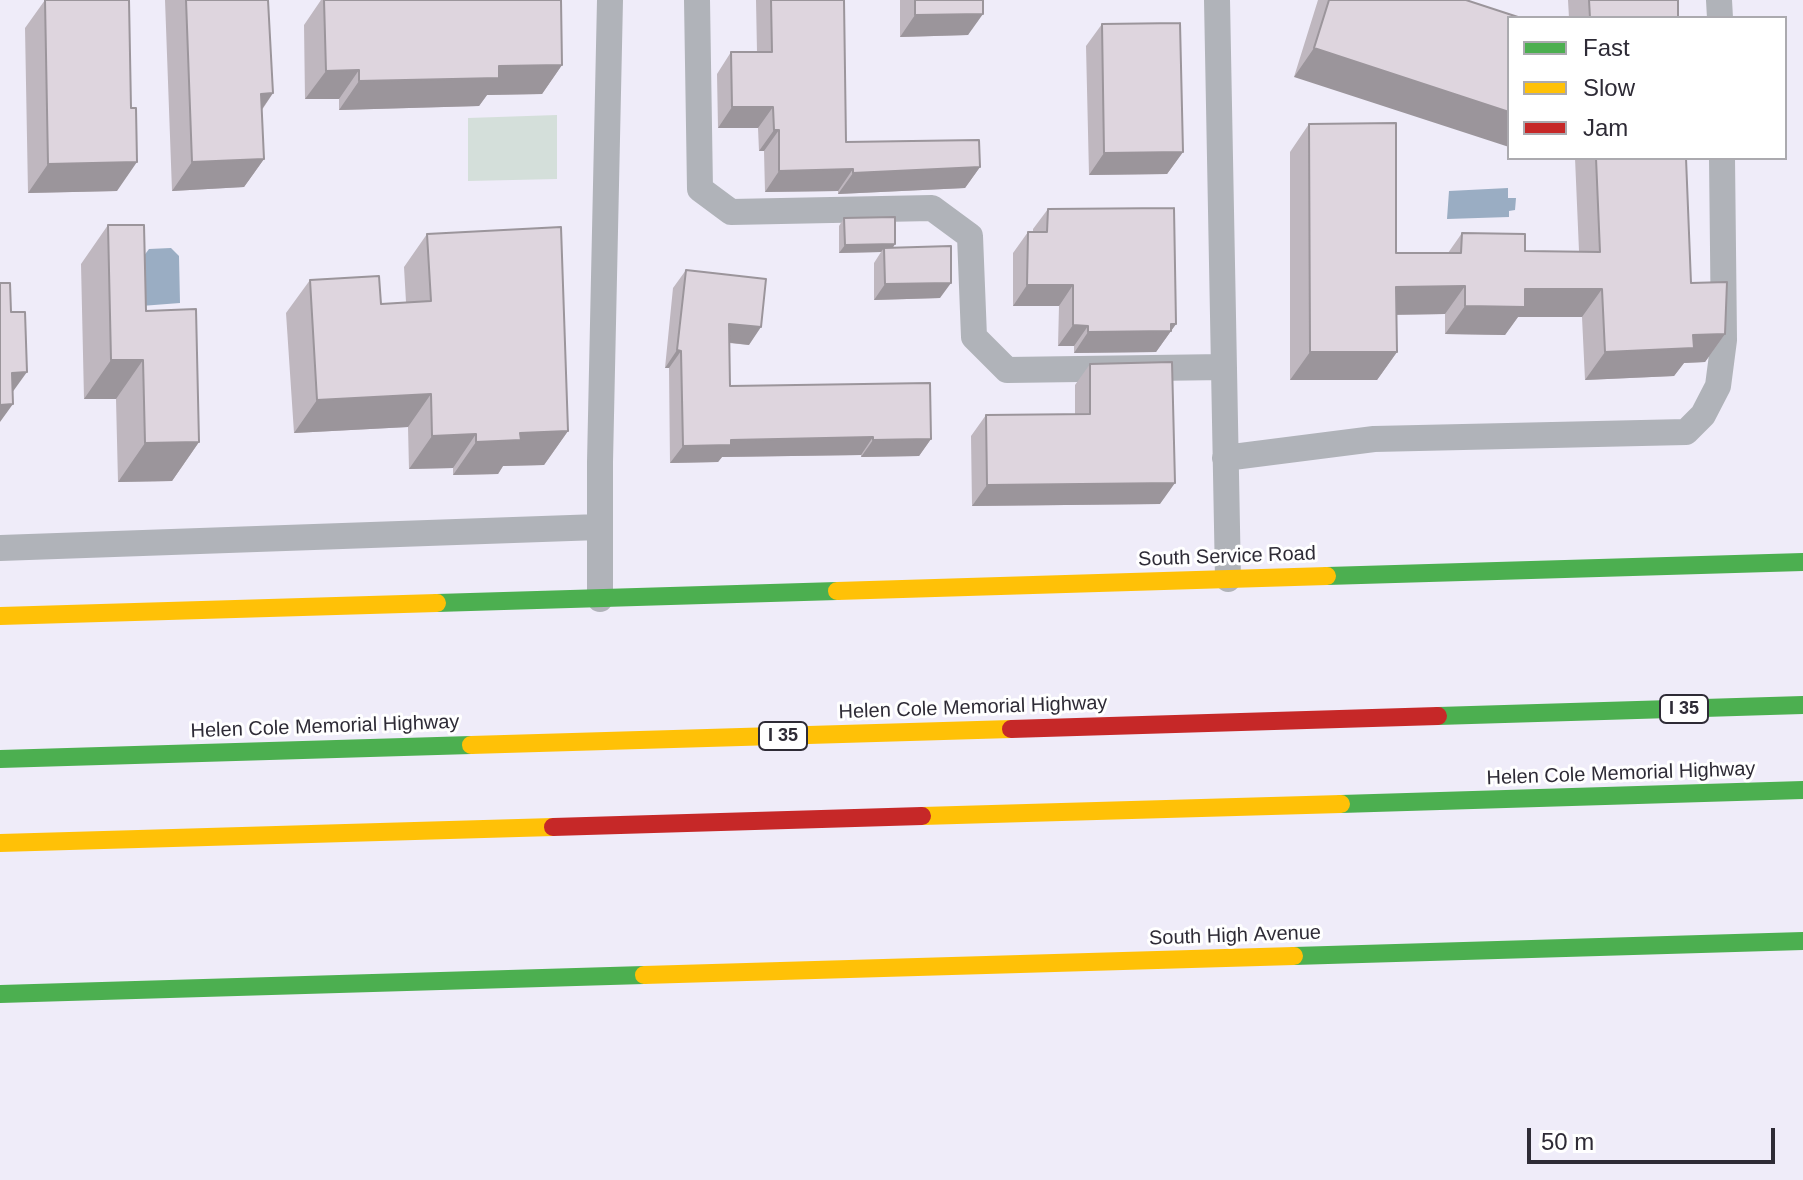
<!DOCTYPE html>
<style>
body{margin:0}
#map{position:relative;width:1803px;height:1180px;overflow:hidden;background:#efecf9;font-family:Helvetica,sans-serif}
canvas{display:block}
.legend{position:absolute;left:1507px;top:16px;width:280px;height:144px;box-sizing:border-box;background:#fff;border:2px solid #abaaaf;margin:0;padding:10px 14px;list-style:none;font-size:24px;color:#2e2b36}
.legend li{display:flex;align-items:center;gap:16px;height:40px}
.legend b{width:40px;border:2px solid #abaaaf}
.scale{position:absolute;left:1527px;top:1128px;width:248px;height:36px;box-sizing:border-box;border:4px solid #2e2b36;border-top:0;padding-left:10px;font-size:24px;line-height:28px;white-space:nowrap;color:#2e2b36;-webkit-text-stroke:6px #fff;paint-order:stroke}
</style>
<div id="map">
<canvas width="1803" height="1180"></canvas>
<ul class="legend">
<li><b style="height:10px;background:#4caf50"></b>Fast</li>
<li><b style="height:10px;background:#ffc107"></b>Slow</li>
<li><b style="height:10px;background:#c62828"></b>Jam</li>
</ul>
<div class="scale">50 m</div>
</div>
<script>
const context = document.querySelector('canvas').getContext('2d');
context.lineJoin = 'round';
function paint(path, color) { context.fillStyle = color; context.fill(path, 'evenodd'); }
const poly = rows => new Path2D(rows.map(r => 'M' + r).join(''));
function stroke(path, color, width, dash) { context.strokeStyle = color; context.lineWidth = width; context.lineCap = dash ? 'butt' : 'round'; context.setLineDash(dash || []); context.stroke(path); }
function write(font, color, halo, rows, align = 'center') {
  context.font = font + ' Helvetica,sans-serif'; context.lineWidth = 6; context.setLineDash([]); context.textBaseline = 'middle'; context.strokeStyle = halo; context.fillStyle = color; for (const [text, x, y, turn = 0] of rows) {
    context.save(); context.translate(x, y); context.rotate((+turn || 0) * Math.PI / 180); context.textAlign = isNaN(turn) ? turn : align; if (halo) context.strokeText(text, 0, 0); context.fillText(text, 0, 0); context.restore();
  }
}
const green = poly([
 [557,115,557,179,468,181,468,118]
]);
const water = poly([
 [1508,188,1508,198,1516,198,1515,210,1509,211,1509,217,1447,219,1449,191],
 [171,248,179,256,180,303,141,306,143,257,149,249]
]);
const street = poly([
 [697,0,700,189,731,212,932,208,970,236,974,337,1007,370,1224,367],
 [1217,0,1228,579],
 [1719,0,1720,18],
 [1225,458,1374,439,1686,432,1703,415,1718,386,1724,340,1722,158],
 [0,548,599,527],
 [600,599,600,462,610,0]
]);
const fast = poly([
 [1327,576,1803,562],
 [437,603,837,591],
 [1438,716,1803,705],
 [0,759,471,745],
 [1341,804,1803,790],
 [1294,956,1803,941],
 [0,994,644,975]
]);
const slow = poly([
 [837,591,1327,576],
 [0,616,437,603],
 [471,745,1011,729],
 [922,816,1341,804],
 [0,843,553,827],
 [644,975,1294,956]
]);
const jam = poly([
 [1011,729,1438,716],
 [553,827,922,816]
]);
const wall = poly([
 [45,0,131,108,117,191,28,193,25,28],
 [165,0,268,0,273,93,262,110,264,159,244,187,172,191],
 [321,0,561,0,562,65,542,94,487,95,479,106,339,110,339,99,305,99,304,25],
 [756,0,844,0,846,142,980,167,965,188,838,194,838,191,765,192,764,151,759,151,758,128,718,128,717,74,731,52,757,52],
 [900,0,983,0,968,35,900,37],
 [1318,0,1466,0,1294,77],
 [1568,0,1678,0,1678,18,1569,18],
 [1102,24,1183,152,1167,174,1089,175,1086,46],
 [1309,124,1396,253,1448,253,1462,233,1525,251,1579,251,1575,158,1686,158,1691,283,1725,334,1705,362,1684,363,1674,376,1585,380,1582,317,1518,317,1505,335,1445,334,1445,314,1397,315,1397,352,1377,380,1290,380,1290,152],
 [1048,209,1176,324,1156,352,1074,353,1074,346,1058,346,1059,306,1013,306,1013,253,1028,232,1033,232,1033,229],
 [844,218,895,244,893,247,940,298,874,300,874,263,881,252,839,253,839,226],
 [108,225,146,311,199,442,172,481,118,482,116,399,84,399,81,264],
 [427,234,568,431,544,465,503,466,498,474,453,475,453,468,409,469,408,427,294,433,286,313,310,280,381,304,406,302,404,267],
 [686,270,749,345,729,343,730,386,931,439,919,456,861,457,861,455,722,457,718,462,670,463,669,368,665,368,673,288],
 [1090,364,1160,504,972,506,971,436,986,415,1075,414,1075,385]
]);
const shadedWall = poly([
 [983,14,968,35,900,37,915,15],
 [1314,48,1509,112,1509,147,1294,77],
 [562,65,542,94,487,95,479,106,339,110,359,81,499,66],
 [359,70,339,99,305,99,326,71],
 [273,93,253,122,261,94],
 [732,107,773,107,758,128,718,128],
 [774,130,779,130,764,151,759,151],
 [1183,152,1167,174,1089,175,1104,153],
 [264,159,244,187,172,191,192,162],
 [137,162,117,191,28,193,48,164],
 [980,167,965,188,838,194,853,173],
 [853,169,838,191,765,192,779,171],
 [895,244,890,252,884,248,881,252,839,253,845,245],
 [951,283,940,298,874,300,885,284],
 [1027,285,1073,285,1059,306,1013,306],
 [1465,286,1445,314,1377,315,1396,287],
 [1525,289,1602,289,1582,317,1518,317,1505,335,1445,334,1465,306],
 [729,324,761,327,749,345,716,341],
 [1176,324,1156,352,1074,353,1088,332],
 [1073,325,1088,326,1074,346,1058,346],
 [1725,334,1705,362,1684,363,1674,376,1585,380,1605,352,1693,335],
 [677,350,681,351,669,368,665,368],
 [1310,352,1397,352,1377,380,1290,380],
 [111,360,143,360,116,399,84,399],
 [27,372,4,404,13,404,0,422,0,390,12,373],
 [431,394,408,427,294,433,317,400],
 [568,431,544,465,503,466,498,474,453,475,476,442,520,433],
 [476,434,453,468,409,469,432,436],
 [873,437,861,455,722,457,718,462,670,463,683,446,731,440],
 [931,439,919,456,861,457,873,440],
 [199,442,172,481,118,482,145,443],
 [1175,483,1160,504,972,506,987,485]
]);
const building = poly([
 [45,0,129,0,131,108,136,108,137,162,48,164,45,0],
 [186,0,268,0,273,93,261,94,264,159,192,162,186,0],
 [324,0,561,0,562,65,499,66,499,78,359,81,359,70,326,71,324,0],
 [771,0,844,0,846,142,979,140,980,167,853,173,853,169,779,171,779,130,774,130,773,107,732,107,731,52,772,52,771,0],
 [915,0,983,0,983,14,915,15,915,0],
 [1329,0,1466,0,1521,18,1509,18,1509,112,1314,48,1329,0],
 [1589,0,1678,0,1678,18,1590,18,1589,0],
 [1180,23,1183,152,1104,153,1102,24,1180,23],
 [1396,123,1396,253,1461,253,1462,233,1525,234,1525,251,1600,252,1596,158,1686,158,1691,283,1727,282,1725,334,1693,335,1694,348,1605,352,1602,289,1525,289,1525,307,1465,306,1465,286,1396,287,1397,352,1310,352,1309,124,1396,123],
 [1174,208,1176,324,1171,324,1171,331,1088,332,1088,326,1073,325,1073,285,1027,285,1028,232,1047,232,1048,209,1174,208],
 [895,217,895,244,845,245,844,218,895,217],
 [108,225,144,225,146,311,196,309,199,442,145,443,143,360,111,360,108,225],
 [561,227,568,431,520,433,521,440,476,442,476,434,432,436,431,394,317,400,310,280,379,276,381,304,431,301,427,234,561,227],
 [951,246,951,283,885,284,884,248,951,246],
 [686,270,766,279,761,327,729,324,730,386,930,383,931,439,873,440,873,437,731,440,731,445,683,446,681,351,677,350,686,270],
 [0,283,10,283,11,312,25,312,27,372,12,373,13,404,0,405,0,283],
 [1172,362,1175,483,987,485,986,415,1090,414,1090,364,1172,362]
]);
const shields = [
 [1684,709,48],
 [783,736,48]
];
const shieldNames = [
 ["I 35",1684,709],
 ["I 35",783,736]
];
const streetNames = [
 ["South Service Road",1227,557,-2],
 ["Helen Cole Memorial Highway",973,708,-2],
 ["Helen Cole Memorial Highway",325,727,-2],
 ["Helen Cole Memorial Highway",1621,774,-2],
 ["South High Avenue",1235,936,-2]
];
paint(green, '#d4dfda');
paint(water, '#9aadc3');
stroke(street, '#b0b3b9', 26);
stroke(fast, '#4caf50', 18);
stroke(slow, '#ffc107', 18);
stroke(jam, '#c62828', 18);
paint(wall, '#bfb7bf');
paint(shadedWall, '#9b959b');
paint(building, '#ded5de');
stroke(building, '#9b959b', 2);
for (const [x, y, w] of shields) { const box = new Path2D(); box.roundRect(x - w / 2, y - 14, w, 28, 6); context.fillStyle = '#fff'; context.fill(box); stroke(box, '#2e2b36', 2); }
write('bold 18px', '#2e2b36', null, shieldNames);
write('20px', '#2e2b36', '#fff', streetNames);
</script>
